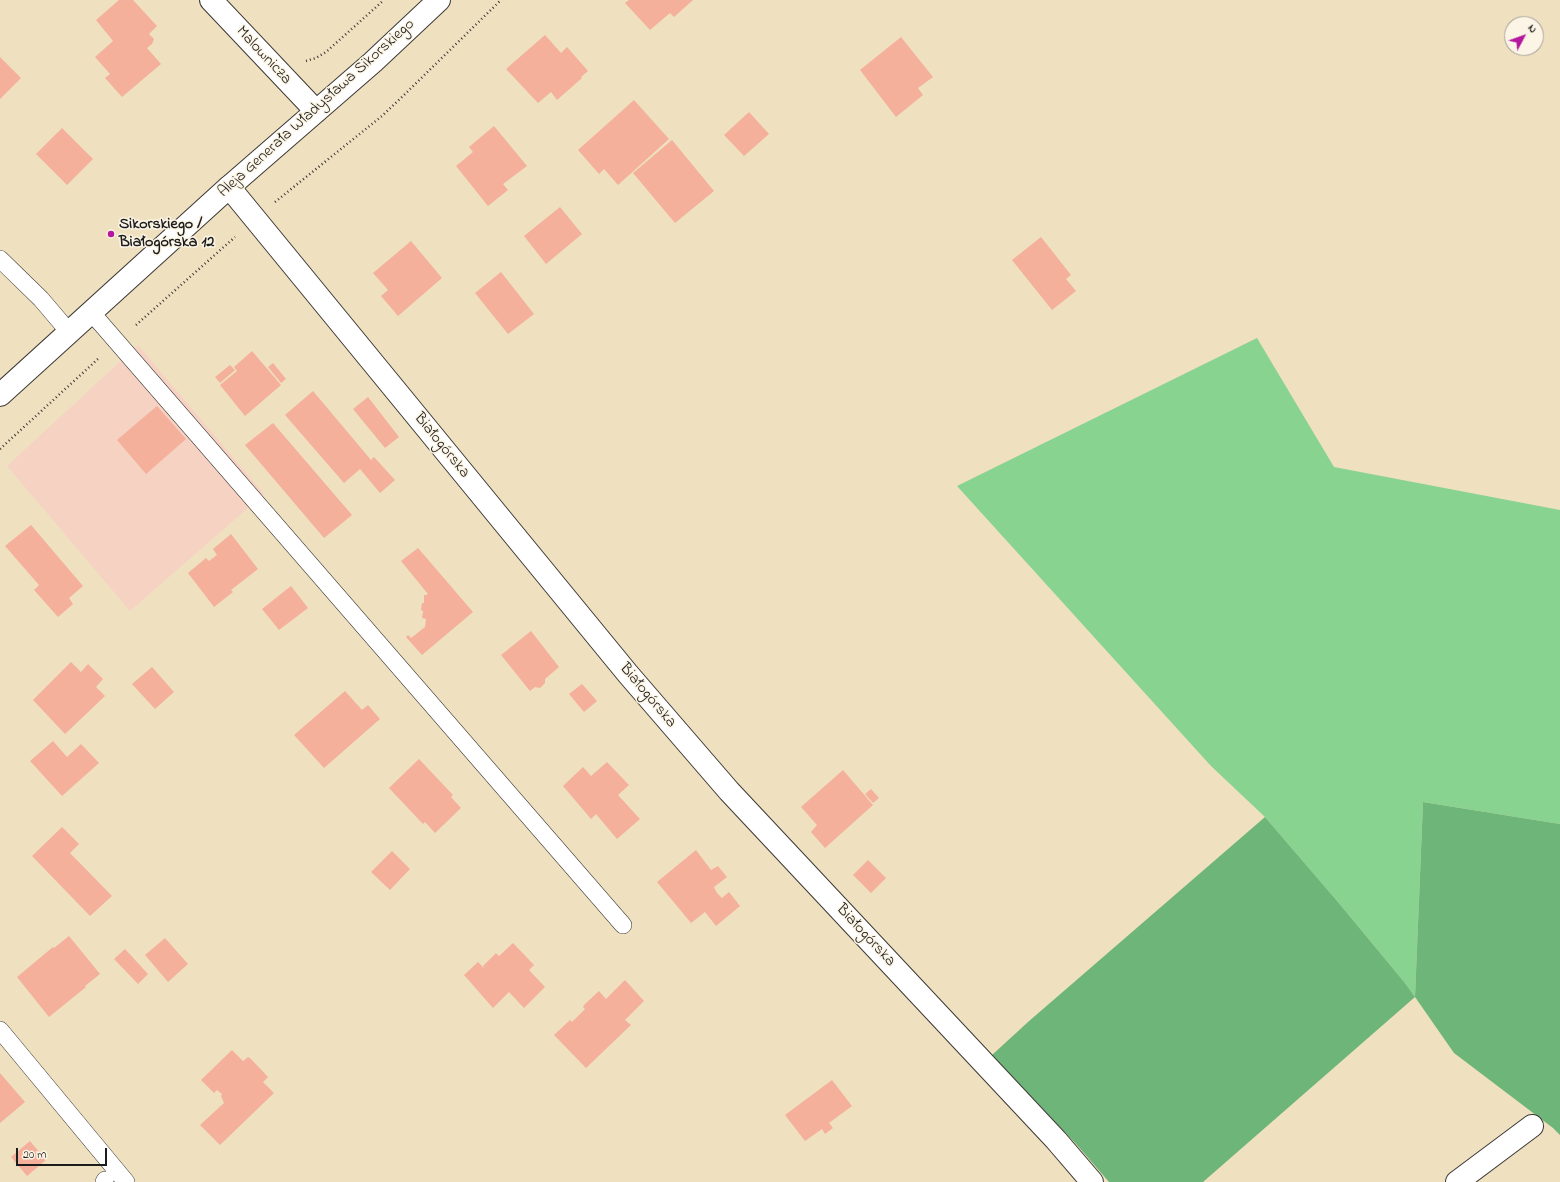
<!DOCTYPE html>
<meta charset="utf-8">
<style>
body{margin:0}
#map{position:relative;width:1560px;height:1182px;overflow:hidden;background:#efe0c0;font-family:"Indie Flower",sans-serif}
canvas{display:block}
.north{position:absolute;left:1504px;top:16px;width:40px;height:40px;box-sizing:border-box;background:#fcf5e5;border:1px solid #a29e95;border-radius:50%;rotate:49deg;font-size:11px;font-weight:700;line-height:16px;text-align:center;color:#1c1c1c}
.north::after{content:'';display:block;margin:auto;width:14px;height:18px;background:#b5179e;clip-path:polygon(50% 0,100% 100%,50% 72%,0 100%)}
.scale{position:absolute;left:16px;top:1148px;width:91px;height:18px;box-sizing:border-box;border:2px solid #1c1c1c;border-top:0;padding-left:5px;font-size:12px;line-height:14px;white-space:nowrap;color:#1c1c1c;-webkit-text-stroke:3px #fcf5e5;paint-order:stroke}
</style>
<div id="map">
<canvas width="1560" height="1182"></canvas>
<div class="north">N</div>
<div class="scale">20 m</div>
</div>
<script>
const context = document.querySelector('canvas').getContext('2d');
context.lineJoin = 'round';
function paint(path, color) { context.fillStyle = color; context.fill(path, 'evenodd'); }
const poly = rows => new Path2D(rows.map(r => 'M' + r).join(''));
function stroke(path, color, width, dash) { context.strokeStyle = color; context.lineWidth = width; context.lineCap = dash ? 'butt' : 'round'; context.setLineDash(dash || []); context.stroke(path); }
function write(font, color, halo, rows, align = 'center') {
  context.font = font + ' "Indie Flower",sans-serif'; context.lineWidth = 3; context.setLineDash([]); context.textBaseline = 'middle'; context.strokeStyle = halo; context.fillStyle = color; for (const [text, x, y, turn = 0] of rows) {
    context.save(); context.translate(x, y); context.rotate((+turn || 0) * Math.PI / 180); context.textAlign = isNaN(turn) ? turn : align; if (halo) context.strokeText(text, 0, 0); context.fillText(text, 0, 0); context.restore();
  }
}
const built = poly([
 [138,345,264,494,130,611,7,466]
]);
const green = poly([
 [1257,338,1334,467,1560,510,1560,824,1423,802,1415,997,1405,983,1338,902,1265,817,1211,766,957,486]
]);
const forest = poly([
 [1423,802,1560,824,1560,1135,1553,1128,1454,1053,1415,997,1203,1182,1109,1182,1076,1144,992,1055,1028,1022,1265,817,1338,902,1405,983,1415,997]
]);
const building = poly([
 [119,0,133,0,157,26,149,34,154,39,152,44,147,48,161,64,122,97,105,78,110,74,95,57,113,41,96,20],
 [629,0,693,0,674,17,670,13,650,30,625,3],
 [545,35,561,53,567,47,588,71,581,77,582,78,557,100,551,92,538,103,506,69],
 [901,37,933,77,918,88,923,95,896,117,860,70],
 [0,57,21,78,0,99],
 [634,100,669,139,618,185,604,169,599,174,578,150],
 [749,112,769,134,744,156,724,135],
 [494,126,527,166,503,184,508,190,488,206,456,166,473,152,469,147],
 [62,128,93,159,67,185,36,154],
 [672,140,714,191,675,223,633,173],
 [560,207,582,234,546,264,524,236],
 [1041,237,1071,275,1066,279,1076,291,1052,310,1012,260],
 [411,241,442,278,398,316,381,296,388,290,373,273],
 [501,272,534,314,508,334,475,293],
 [252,351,281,385,245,416,220,385,237,371,234,367],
 [273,363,286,379,281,383,268,367],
 [230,365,235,370,220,383,215,377],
 [313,391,371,460,374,457,395,480,380,493,360,469,344,483,285,415],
 [368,397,399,437,385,448,353,409],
 [157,406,186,439,146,474,117,440],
 [273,423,352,515,324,538,245,445],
 [31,525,83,586,69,598,73,604,58,617,34,590,39,585,5,546],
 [231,534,258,569,231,590,233,592,214,607,188,573,206,558,209,561,217,555,213,549],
 [418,548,473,612,422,655,406,637,408,635,411,638,425,627,426,619,422,618,423,611,421,610,422,603,424,603,424,595,426,595,428,594,401,561],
 [291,586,308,608,279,630,262,609],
 [531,631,559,667,545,679,545,683,540,688,535,687,530,691,501,655],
 [71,662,81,672,88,664,103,679,96,687,105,696,65,734,33,700],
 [152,667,174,692,155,709,132,684],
 [582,684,597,701,584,712,569,694],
 [345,691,362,710,368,705,380,719,324,768,294,735],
 [53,741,67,757,81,744,99,763,62,796,30,761],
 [419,759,453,795,451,797,461,808,435,833,425,822,423,824,389,788],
 [607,762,629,785,618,795,640,819,617,839,596,814,591,819,563,786,583,767,591,776],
 [843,770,873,805,825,848,811,832,817,825,801,807],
 [871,789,879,798,873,803,865,794],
 [62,827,79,844,70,853,112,896,90,916,32,856],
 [696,850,711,870,718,866,727,877,714,887,717,893,722,898,729,892,740,906,716,926,705,912,691,923,657,882],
 [392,851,410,869,390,890,371,872],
 [868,860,886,878,871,893,853,875],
 [69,936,100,974,85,986,86,987,49,1017,17,977,53,947,54,948],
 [165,938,188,964,168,982,145,955],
 [513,943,534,965,529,970,545,987,524,1008,509,992,493,1008,464,975,478,962,485,969,483,966,496,953,499,956],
 [125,949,148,974,138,984,114,959],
 [625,980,644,1001,625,1020,631,1025,586,1068,554,1035,570,1020,572,1022,585,1009,583,1007,585,1004,599,991,606,999],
 [232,1050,243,1061,248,1057,251,1059,268,1077,263,1082,274,1093,220,1145,200,1125,224,1103,221,1096,222,1094,217,1090,214,1093,201,1080],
 [0,1073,25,1102,0,1123],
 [832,1080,852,1106,829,1123,833,1128,825,1134,822,1129,805,1141,785,1115],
 [30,1141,46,1160,27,1176,11,1157]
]);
const path = poly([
 [306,61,316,58,326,52,384,0],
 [275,202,382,116,404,95,501,0],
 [136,325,235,237],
 [0,449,99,358]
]);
const service = poly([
 [0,259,41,299,69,332],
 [91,312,623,925],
 [0,1030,126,1182],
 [104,1182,105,1180]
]);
const pedestrian = poly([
 [1457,1182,1532,1126]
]);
const minor = poly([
 [211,0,316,111],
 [229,187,628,674,729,791,1056,1140,1092,1182]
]);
const secondary = poly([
 [0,395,229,187,373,62,439,0]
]);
const markers = [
 [111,234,4,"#b5179e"]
];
const streetNames = [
 ["Malownicza",263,56,47],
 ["Aleja Generała Władysława Sikorskiego",317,109,-42],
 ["Białogórska",441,446,51],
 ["Białogórska",647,696,50],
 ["Białogórska",865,936,47]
];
const poiNames = [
 ["Sikorskiego /",119,225],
 ["Białogórska 12",119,243]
];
paint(built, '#f6d2c3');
paint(green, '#88d38f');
paint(forest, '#6eb57a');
paint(building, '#f4b09a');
stroke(service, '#3c3935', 18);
stroke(pedestrian, '#3c3935', 24);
stroke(minor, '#3c3935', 24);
stroke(secondary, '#3c3935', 24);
stroke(path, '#3c3935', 2.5, [1, 3]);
stroke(service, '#fff', 17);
stroke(pedestrian, '#fff', 22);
stroke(minor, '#fff', 22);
stroke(secondary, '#fff', 22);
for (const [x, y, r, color] of markers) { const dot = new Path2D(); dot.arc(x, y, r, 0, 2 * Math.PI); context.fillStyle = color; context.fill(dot); stroke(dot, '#fcf5e5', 1.5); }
write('16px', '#1c1c1c', '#fcf5e5', streetNames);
write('bold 16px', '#1c1c1c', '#fcf5e5', poiNames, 'left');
</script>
